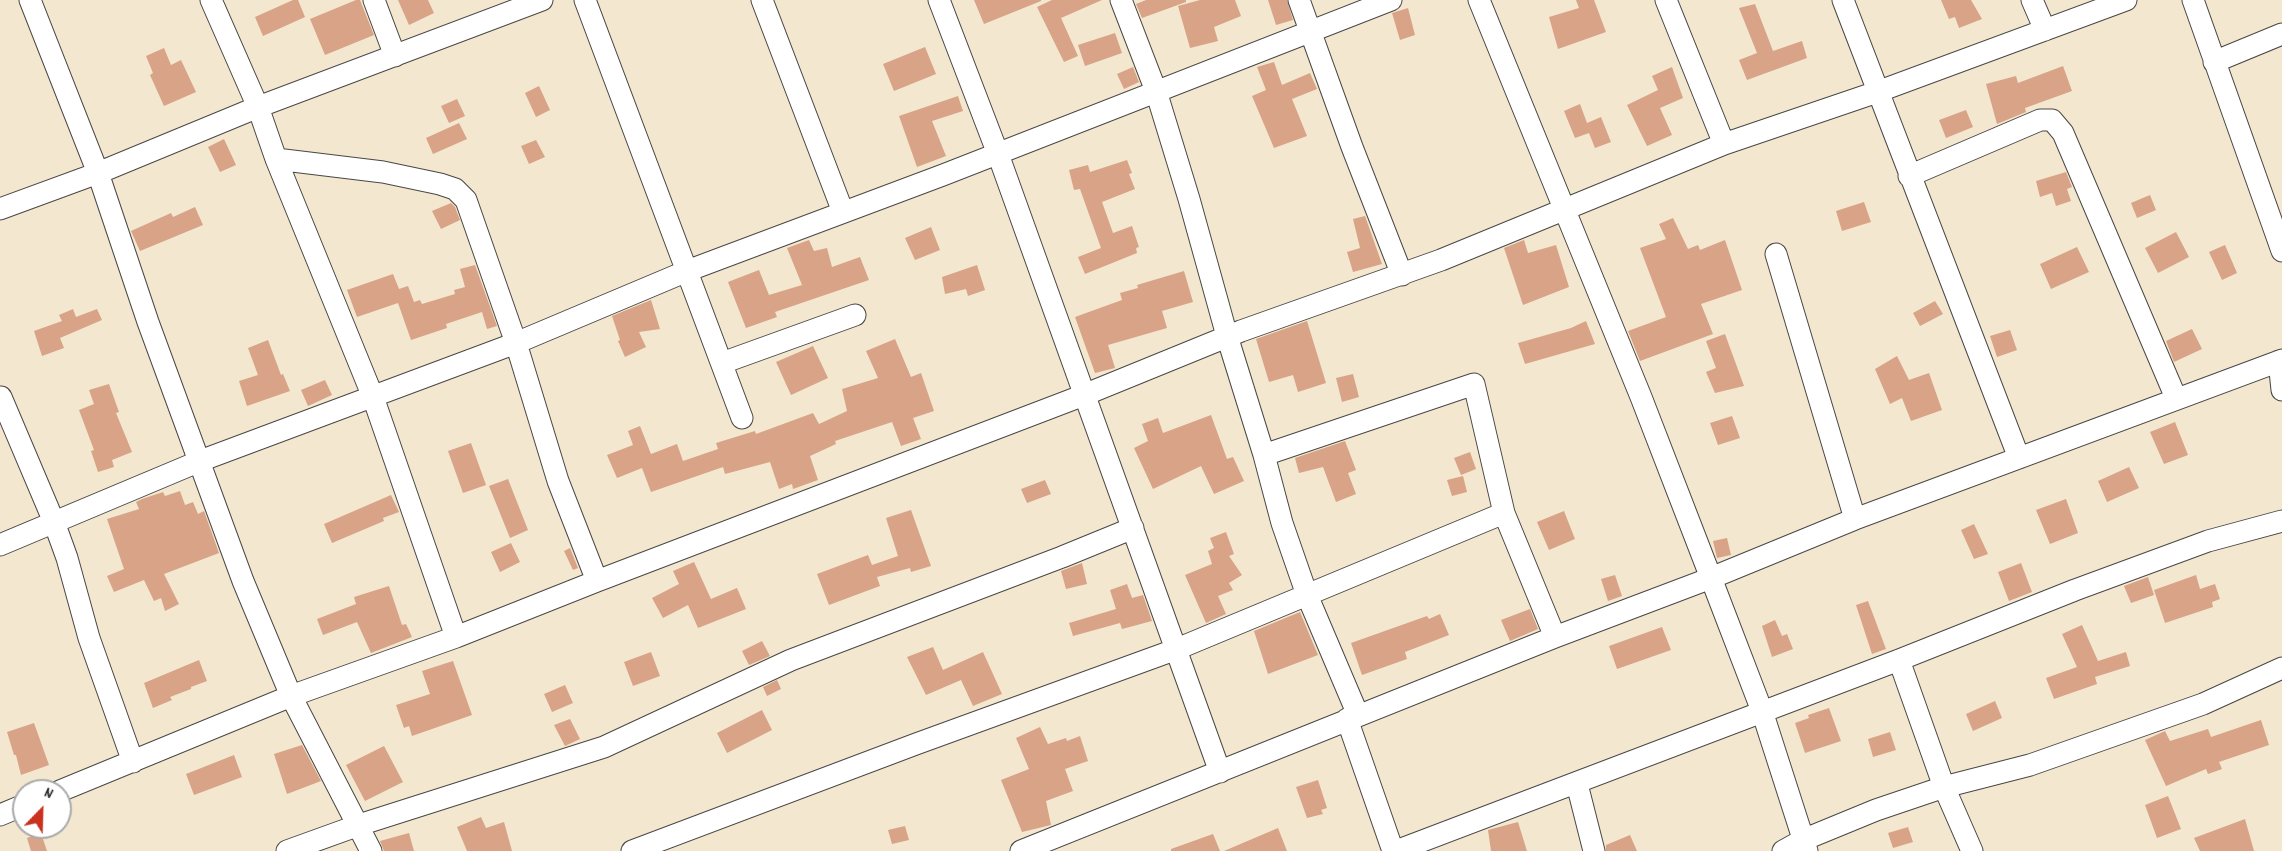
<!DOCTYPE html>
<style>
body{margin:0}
#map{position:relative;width:2282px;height:851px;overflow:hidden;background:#f3e7d0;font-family:Dekko,sans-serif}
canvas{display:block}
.north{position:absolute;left:12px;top:779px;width:60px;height:60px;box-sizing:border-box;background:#fff;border:2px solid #aaa;border-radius:50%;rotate:23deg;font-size:16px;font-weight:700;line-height:24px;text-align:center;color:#2b2b2b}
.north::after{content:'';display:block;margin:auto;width:21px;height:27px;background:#c8321e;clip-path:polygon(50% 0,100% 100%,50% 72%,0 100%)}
</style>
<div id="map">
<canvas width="2282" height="851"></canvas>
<div class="north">N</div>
</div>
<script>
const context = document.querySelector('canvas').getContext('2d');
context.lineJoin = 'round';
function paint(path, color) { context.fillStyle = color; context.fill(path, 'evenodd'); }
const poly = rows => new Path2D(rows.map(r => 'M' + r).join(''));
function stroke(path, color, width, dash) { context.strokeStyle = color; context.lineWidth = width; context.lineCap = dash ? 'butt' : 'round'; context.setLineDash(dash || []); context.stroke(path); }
const building = poly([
 [293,0,298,0,305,17,263,36,255,17],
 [356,0,360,0,374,35,325,55,310,19],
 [398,0,428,0,434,13,409,25],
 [974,0,1041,0,1041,1,984,24],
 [1052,0,1102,0,1061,18,1078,56,1064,62,1037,7],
 [1146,0,1186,0,1186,2,1142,18,1136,4],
 [1200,0,1235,0,1241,16,1214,27,1218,41,1190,48,1178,6],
 [1268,0,1287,0,1293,20,1276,25],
 [1576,0,1594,0,1606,32,1558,49,1549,17,1579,8],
 [1941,0,1971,0,1982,19,1959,28,1955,17,1949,19],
 [1755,4,1773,51,1802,41,1807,58,1747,80,1739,60,1757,53,1739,8],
 [1408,8,1415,35,1400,40,1392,13],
 [1115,33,1122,53,1085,66,1078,45],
 [925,47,936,74,894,91,883,64],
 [164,48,171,65,181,60,196,92,164,106,150,75,153,73,146,56],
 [1274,62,1282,85,1310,73,1317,89,1292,99,1307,136,1274,148,1252,96,1266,90,1257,67],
 [2063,66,2072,91,2025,108,2026,112,1997,124,1986,84,2016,76,2018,83],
 [1133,67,1139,82,1124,89,1117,74],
 [1672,67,1683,98,1660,108,1672,135,1647,146,1627,105,1658,90,1652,76],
 [539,86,550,110,536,117,525,93],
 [958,96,963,111,932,121,946,156,917,167,899,116],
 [457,99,465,116,449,123,441,106],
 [1580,104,1587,123,1601,117,1611,142,1595,148,1589,133,1575,138,1564,111],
 [1966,110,1973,127,1946,138,1939,120],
 [459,123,467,139,433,154,426,138],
 [224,139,236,165,220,172,208,147],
 [536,140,545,157,529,164,521,146],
 [1127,160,1132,173,1129,174,1135,189,1102,202,1113,233,1132,226,1139,247,1136,248,1137,253,1085,274,1078,257,1101,248,1080,189,1074,190,1069,170,1088,165,1090,172],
 [2066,172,2072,187,2067,189,2071,201,2056,206,2052,193,2040,197,2036,181],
 [2150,195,2156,210,2137,218,2131,203],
 [1864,202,1871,222,1842,231,1836,211],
 [451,203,455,207,460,220,441,229,432,211],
 [195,207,203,225,140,251,131,231,171,213,173,217],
 [1365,216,1382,264,1353,272,1347,252,1360,248,1353,219],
 [1673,218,1688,249,1698,245,1700,250,1725,240,1742,290,1701,304,1713,334,1640,361,1628,331,1666,317,1640,248,1666,239,1659,224],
 [931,227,940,250,915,260,905,238],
 [2176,232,2189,257,2158,273,2145,248],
 [809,240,814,251,827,248,832,267,860,257,869,280,775,312,777,317,746,328,728,282,759,270,769,295,802,285,787,248],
 [1524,240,1528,253,1556,245,1569,287,1523,305,1504,248],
 [2225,245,2237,273,2222,280,2209,252],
 [2077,247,2089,272,2051,289,2040,264],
 [475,265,497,326,487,329,482,312,446,324,447,328,411,340,398,303,357,317,347,290,393,274,399,289,408,286,414,302,420,300,422,304,455,294,454,290,465,287,460,269],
 [977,265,985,290,968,296,966,289,945,294,942,277],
 [1184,271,1193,302,1162,311,1167,328,1108,345,1115,368,1095,373,1075,317,1122,300,1120,293,1138,288,1137,285],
 [651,300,660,329,639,332,646,347,625,357,618,341,620,340,612,316],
 [1935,301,1943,314,1920,326,1913,313],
 [73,309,76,317,97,309,102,320,60,338,64,348,42,356,34,331,62,321,59,315],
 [1307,321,1326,383,1298,392,1293,375,1269,382,1256,339],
 [1586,321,1595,344,1525,364,1518,343,1571,328],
 [2192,329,2202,349,2174,362,2166,341],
 [2010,330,2017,350,1997,357,1990,336],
 [1725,334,1744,386,1715,393,1706,372,1716,368,1706,341],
 [895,339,911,377,921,373,934,411,913,418,921,439,901,446,892,422,835,441,836,444,810,456,818,480,793,489,792,484,779,489,770,462,725,474,723,467,651,492,642,468,617,478,607,455,633,445,628,431,640,426,651,454,677,444,683,461,718,449,716,443,755,431,756,434,813,413,819,424,847,411,842,389,878,378,866,351],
 [268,340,281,375,283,374,290,391,247,406,239,381,258,375,248,348],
 [813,346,828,378,791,395,776,362],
 [1897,356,1909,380,1929,373,1942,410,1911,421,1902,398,1890,404,1875,369],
 [1353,374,1359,397,1342,402,1336,378],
 [325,380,332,395,308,406,301,390],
 [109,384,119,412,116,413,132,452,112,460,114,467,98,472,91,451,94,450,79,410,94,404,89,390],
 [1211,415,1227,459,1233,457,1244,481,1214,494,1201,466,1153,489,1134,448,1148,441,1142,424,1158,418,1163,433],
 [1732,416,1740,438,1718,445,1710,423],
 [2175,422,2188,455,2164,464,2150,432],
 [1345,441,1356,470,1348,473,1356,494,1336,502,1323,467,1299,473,1295,458],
 [471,443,486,485,463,493,448,451],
 [1470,452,1476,469,1461,475,1454,458],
 [2129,467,2139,488,2107,502,2098,481],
 [1463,476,1467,492,1452,496,1447,480],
 [508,479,528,530,510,538,489,486],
 [1045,480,1051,494,1027,503,1021,489],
 [180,491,185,505,193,502,198,514,204,511,219,553,164,574,179,604,165,611,161,598,154,601,144,580,114,592,107,576,124,569,107,519,139,509,136,502,142,499,163,492,165,496],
 [391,495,399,512,383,518,384,521,332,543,324,524],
 [2066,499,2078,533,2050,544,2036,510],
 [911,510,931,566,911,572,910,568,877,577,880,586,829,605,817,574,868,555,872,565,898,556,886,518],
 [1564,511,1575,539,1549,550,1537,522],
 [1974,524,1988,554,1974,559,1961,530],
 [1226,532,1234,554,1229,556,1242,575,1229,583,1233,590,1218,596,1226,614,1206,623,1185,575,1212,564,1208,551,1214,548,1210,538],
 [1727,538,1731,555,1717,558,1713,541],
 [511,543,520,562,500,572,491,552],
 [570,548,578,568,573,570,564,551],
 [694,562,711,599,737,588,746,609,698,628,688,605,663,618,652,598,679,584,673,571],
 [1082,563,1087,584,1066,589,1061,571],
 [2021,563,2032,592,2009,601,1998,572],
 [1615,575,1622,596,1608,601,1601,579],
 [2196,575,2200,589,2215,584,2220,599,2212,602,2213,607,2165,623,2154,590],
 [2148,577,2154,595,2131,603,2124,586],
 [1127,584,1132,598,1143,595,1152,621,1122,629,1120,623,1073,636,1069,623,1116,609,1110,590],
 [389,586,402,625,406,624,412,637,371,653,357,622,323,635,317,619,356,604,354,597],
 [1868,601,1886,649,1872,654,1856,605],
 [1530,609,1538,629,1510,641,1501,620],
 [1300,612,1318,655,1268,674,1254,631],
 [1440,614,1449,635,1405,652,1407,659,1362,675,1351,643,1427,616,1429,619],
 [1775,620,1782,636,1787,634,1793,649,1772,657,1762,626],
 [2082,625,2098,661,2126,652,2130,666,2095,677,2097,684,2054,699,2046,678,2077,667,2062,634],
 [1662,627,1671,650,1617,669,1609,646],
 [762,641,770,656,749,665,742,651],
 [933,647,943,670,983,652,1002,694,973,706,961,680,926,695,907,657],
 [651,652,660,676,633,686,624,662],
 [199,660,207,681,191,687,191,689,170,697,172,700,153,708,144,683],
 [453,661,472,715,412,736,409,726,404,728,396,705,430,694,422,671],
 [777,680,781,689,767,696,763,687],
 [565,685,573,703,552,712,544,694],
 [1995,701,2002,718,1973,731,1966,714],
 [1829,708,1841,741,1805,753,1795,723,1809,718,1808,715],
 [762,710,772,730,727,753,717,733],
 [570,719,580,739,565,746,554,725],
 [2261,720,2269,745,2219,762,2222,769,2208,774,2206,769,2166,786,2145,740,2165,731,2170,741,2208,729,2211,737],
 [34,723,49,765,21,775,16,755,14,755,7,732],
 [1040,727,1048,744,1066,738,1067,741,1080,736,1088,761,1065,769,1073,791,1046,801,1051,825,1022,832,1001,780,1029,769,1016,738],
 [1890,732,1896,750,1873,757,1868,739],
 [302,745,321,781,287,794,274,754],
 [384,746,403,782,365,801,346,765],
 [234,755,242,777,194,795,186,774],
 [1318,780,1327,808,1321,810,1323,814,1307,818,1296,787],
 [2168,796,2181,829,2157,838,2145,805],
 [481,817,486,828,504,822,512,851,467,851,457,827],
 [2245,819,2254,851,2200,851,2194,838],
 [1518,822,1527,851,1491,851,1488,830],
 [905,826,909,840,892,844,888,830],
 [1908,827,1913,842,1893,848,1888,833],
 [1278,828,1287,851,1224,851],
 [41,833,47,851,31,851,27,838],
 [409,833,414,851,384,851,380,841],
 [1213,834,1220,851,1171,851,1171,849],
 [1630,835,1637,851,1606,851,1606,845]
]);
const minor = poly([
 [30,0,98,173,148,322,243,581,291,696,371,851],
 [211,0,258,107,276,159,373,397,456,637],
 [374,0,395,56],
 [585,0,742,418],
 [762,0,843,212],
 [939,0,998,154,1220,772],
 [1121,0,1156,91,1189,199,1227,336,1264,455,1282,523,1307,595,1358,715],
 [1299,0,1352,147,1402,275],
 [1479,0,1641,397,1711,578,1762,711,1807,851],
 [1666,0,1724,144],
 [1843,0,2019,458],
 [2032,0,2045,30],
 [2193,0,2282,251],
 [2214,62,2282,34],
 [276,159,383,172,440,184,455,189,466,200,516,343,558,481,597,581],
 [1909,176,2040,120,2052,120,2063,133,2176,398],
 [0,209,98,173,258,107,542,0],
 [1776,254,1855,519],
 [2279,361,2282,390],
 [722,363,855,315],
 [1,397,54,522,67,558,89,638,133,762],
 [1264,455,1474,384,1504,513,1555,637],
 [0,545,200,461,516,343,687,271,943,175,1391,0],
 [1899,660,1944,787,1972,851],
 [1347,719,1393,851],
 [1577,784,1594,851],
 [60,791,291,696,456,637,597,581,1084,395,1241,331,1441,260,1724,144,1877,92,2126,0],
 [0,815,24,805],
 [287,851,359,825,604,747,791,660,1062,557,1133,528],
 [632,851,916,744,1177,649,1504,513],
 [1021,851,1555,637,1711,578,1855,519,2282,360],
 [1396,851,1899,660,2075,590,2208,541,2282,521],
 [1783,851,1803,840,1876,810,1944,787,2030,765,2203,704,2282,668]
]);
paint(building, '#d8a386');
stroke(minor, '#494744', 23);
stroke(minor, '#fff', 21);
</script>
